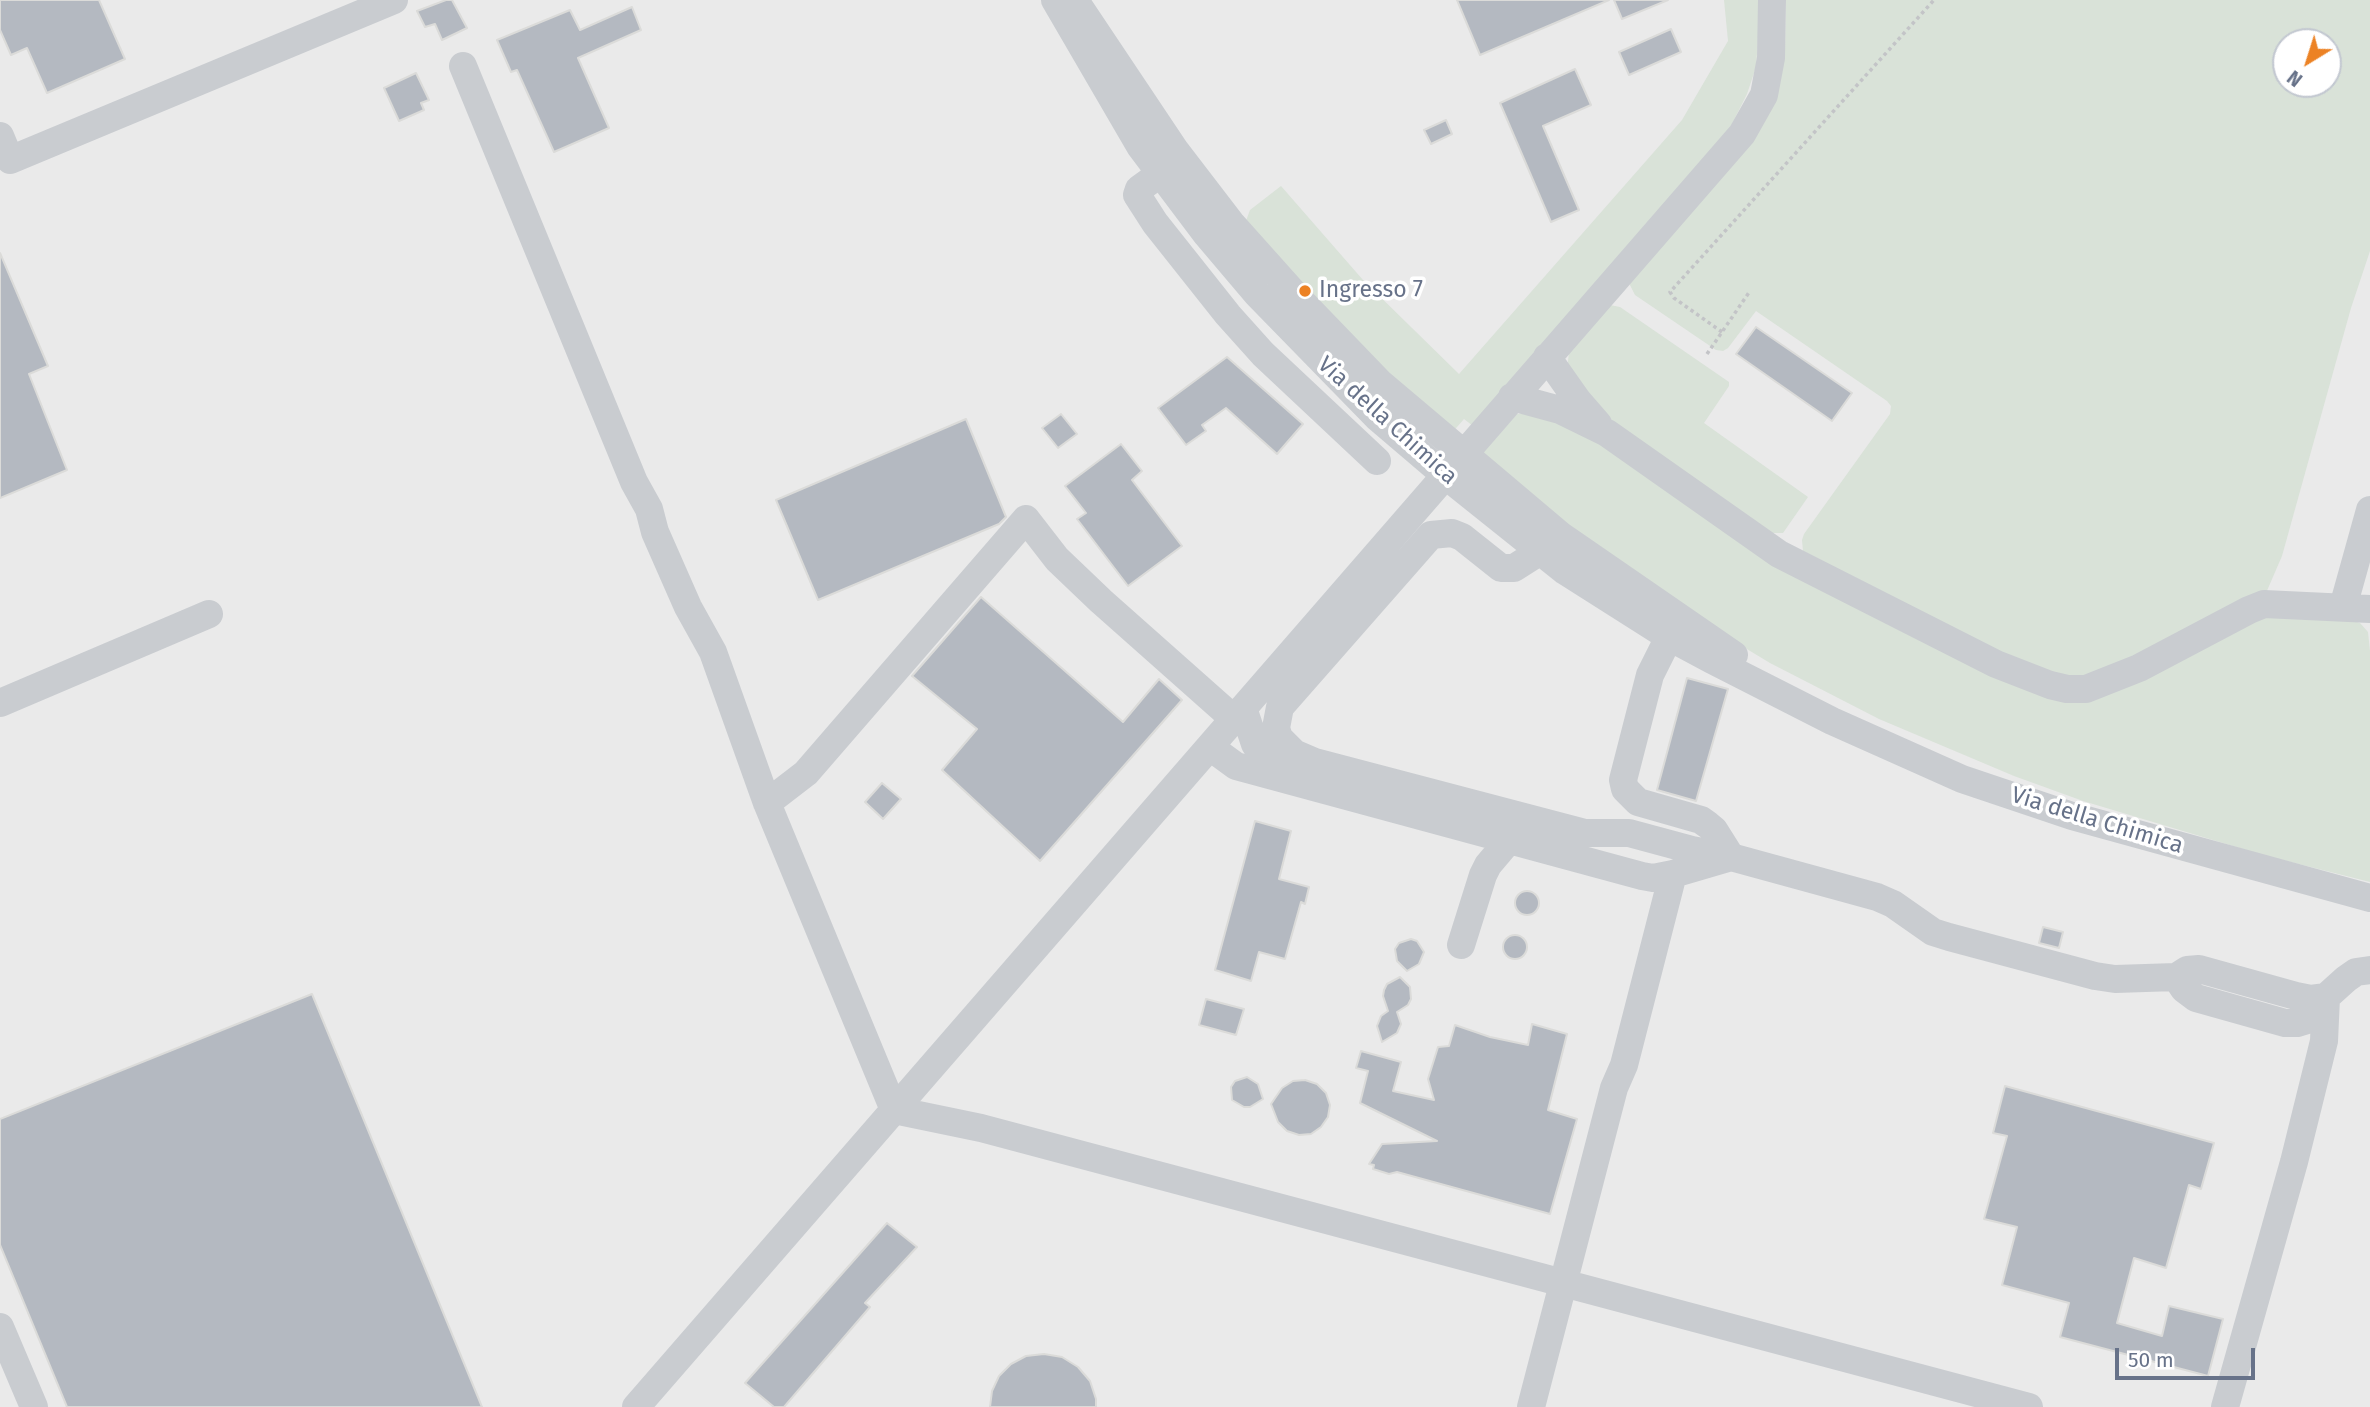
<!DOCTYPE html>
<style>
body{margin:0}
#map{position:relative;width:2370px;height:1407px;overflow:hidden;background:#f9f9f7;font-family:"Fira Sans",sans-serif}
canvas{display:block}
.north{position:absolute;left:2272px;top:28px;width:70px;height:70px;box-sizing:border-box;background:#fff;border:2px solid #c2c7d0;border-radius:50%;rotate:218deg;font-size:19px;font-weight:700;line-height:28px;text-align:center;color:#677289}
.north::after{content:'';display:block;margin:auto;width:24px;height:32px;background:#ec8224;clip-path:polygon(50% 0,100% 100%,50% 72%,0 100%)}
.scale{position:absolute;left:2115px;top:1348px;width:140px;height:32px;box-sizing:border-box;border:4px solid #677289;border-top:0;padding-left:9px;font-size:21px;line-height:24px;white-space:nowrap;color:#677289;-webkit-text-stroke:5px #fff;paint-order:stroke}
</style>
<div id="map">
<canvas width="2370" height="1407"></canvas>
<div class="north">N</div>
<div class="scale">50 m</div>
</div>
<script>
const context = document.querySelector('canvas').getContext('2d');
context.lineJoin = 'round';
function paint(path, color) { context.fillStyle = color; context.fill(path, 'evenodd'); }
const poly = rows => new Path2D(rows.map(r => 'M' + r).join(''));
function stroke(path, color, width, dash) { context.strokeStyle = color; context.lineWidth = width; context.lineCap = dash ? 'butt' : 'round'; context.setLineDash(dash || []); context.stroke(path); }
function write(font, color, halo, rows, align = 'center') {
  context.font = font + ' "Fira Sans",sans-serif'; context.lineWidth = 7; context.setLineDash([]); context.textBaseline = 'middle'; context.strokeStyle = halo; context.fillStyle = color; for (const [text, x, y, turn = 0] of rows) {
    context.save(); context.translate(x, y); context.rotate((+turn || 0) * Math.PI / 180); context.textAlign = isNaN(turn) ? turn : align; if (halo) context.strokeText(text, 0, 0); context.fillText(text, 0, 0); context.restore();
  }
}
const built = poly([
 [0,0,2370,0,2370,1407,0,1407],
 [2286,42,2328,42,2328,84,2286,84]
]);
const green = poly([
 [1724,0,1761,0,1756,67,1747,94,1731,126,1473,426,1464,419,1450,435,1391,381,1246,221,1250,210,1281,186,1363,280,1459,374,1682,120,1728,41],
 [1786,0,2370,0,2370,251,2351,308,2282,556,2266,593,2132,661,2075,678,2030,667,1803,551,1802,540,1804,534,1890,414,1891,406,1887,401,1756,311,1728,348,1723,351,1716,350,1635,295,1629,283,1785,49],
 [2286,42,2328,42,2328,84,2286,84],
 [1610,305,1620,307,1729,382,1729,386,1704,423,1808,497,1783,533,1770,533,1602,416,1568,368,1568,361,1569,352],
 [1536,413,1553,416,2055,694,2269,615,2348,619,2360,623,2368,632,2370,651,2370,882,2263,855,2083,801,2014,776,1879,719,1770,663,1679,608,1477,459,1517,414]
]);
const building = poly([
 [0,0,99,0,125,59,47,93,27,48,11,55,0,30,0,0],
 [446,0,452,0,467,28,442,40,435,24,425,27,417,11,446,0],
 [1457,0,1609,0,1480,55,1457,0],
 [1614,0,1668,0,1622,19,1614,0],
 [632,7,641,30,578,58,609,128,554,152,517,70,511,72,497,40,570,10,580,30,632,7],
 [1671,29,1681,52,1629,75,1619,52,1671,29],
 [1575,69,1591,105,1543,126,1579,210,1551,222,1500,103,1575,69],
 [416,73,429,100,421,103,424,110,399,121,384,88,416,73],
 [1446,120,1452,134,1431,144,1424,130,1446,120],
 [0,253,48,366,29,374,67,470,0,498,0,253],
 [1756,327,1852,393,1832,421,1736,354,1756,327],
 [1227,357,1303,424,1277,454,1226,408,1202,425,1206,431,1186,445,1158,408,1227,357],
 [1061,414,1077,434,1058,448,1042,428,1061,414],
 [966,419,1006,517,999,524,818,600,776,500,966,419],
 [1121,444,1142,471,1132,480,1182,546,1128,586,1077,519,1086,513,1065,486,1121,444],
 [981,597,1123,722,1159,679,1182,700,1040,861,942,770,977,729,912,676,981,597],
 [1687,678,1728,689,1696,801,1657,790,1687,678],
 [882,783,901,799,883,819,865,802,882,783],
 [1255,821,1291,831,1279,879,1309,887,1305,904,1301,902,1285,959,1259,952,1251,981,1215,970,1255,821],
 '1515 903a12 12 0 1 1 24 0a12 12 0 1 1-24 0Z',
 [2043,927,2063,932,2059,948,2039,943,2043,927],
 '1503 947a12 12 0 1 1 24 0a12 12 0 1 1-24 0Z',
 [1411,939,1417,941,1424,952,1419,964,1407,971,1397,961,1395,949,1399,943,1411,939],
 [1400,977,1410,987,1411,999,1408,1005,1397,1012,1401,1024,1397,1033,1382,1042,1377,1026,1381,1016,1388,1011,1383,996,1384,990,1387,984,1400,977],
 [312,994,482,1407,67,1407,0,1245,0,1119,312,994],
 [1206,999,1244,1009,1236,1035,1199,1025,1206,999],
 [1532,1024,1567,1034,1548,1110,1577,1119,1550,1214,1397,1172,1389,1174,1373,1169,1374,1165,1369,1164,1382,1144,1437,1141,1360,1103,1368,1071,1356,1068,1361,1051,1401,1062,1393,1091,1434,1100,1428,1079,1438,1047,1449,1046,1455,1025,1490,1037,1528,1045,1532,1024],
 [1247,1077,1258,1084,1263,1099,1250,1107,1244,1107,1232,1100,1231,1087,1235,1081,1247,1077],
 [1305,1080,1317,1084,1326,1093,1330,1105,1328,1117,1321,1127,1311,1134,1299,1135,1287,1131,1278,1122,1271,1104,1282,1088,1293,1081,1305,1080],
 [2005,1086,2214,1143,2201,1189,2189,1185,2166,1268,2134,1258,2117,1323,2162,1336,2169,1306,2223,1319,2208,1376,2060,1337,2069,1303,2002,1285,2017,1227,1984,1219,2007,1136,1993,1133,2005,1086],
 [887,1223,917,1247,865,1303,870,1307,784,1407,774,1407,745,1383,887,1223],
 [1044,1354,1062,1357,1078,1367,1090,1381,1096,1399,1096,1407,990,1407,992,1391,999,1376,1011,1364,1026,1356,1044,1354]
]);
const path = poly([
 [1722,332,1674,298,1670,292,1934,0],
 [1707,354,1750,291]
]);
const minor = poly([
 [1055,0,1140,146,1207,235,1257,294,1377,417,1445,475,1565,571,1669,637,1712,660,1832,721,1962,779,2072,816,2370,898],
 [1076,2,1175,150,1231,223,1299,299,1380,383,1560,535,1734,655],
 [463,66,634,482,649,509,655,532,688,607,713,652,767,803,894,1110,981,1128,2029,1407],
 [0,136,10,160,394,0],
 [1175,172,1168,168,1139,189,1137,195,1155,223,1228,315,1263,354,1377,461],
 [1547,357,1578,401,1598,424],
 [1512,397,1560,410,1607,433,1779,554,1996,664,2050,685,2067,689,2086,689,2139,668,2249,610,2264,604,2370,609],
 [1558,552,1536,554,1514,568,1501,568,1462,537,1452,533,1431,535,1280,707,1276,728,1279,738,1294,753,1315,762,1585,833,1629,833,1692,850,1724,856],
 [2343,607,2370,510],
 [1669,637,1650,675,1623,780,1625,789,1638,802,1701,820,1708,825,1714,830,1731,857],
 [0,703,209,614],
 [1243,708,1255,744,1264,757,1274,769,1289,778],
 [1210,747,1236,766,1642,876,1653,878,1673,874,1731,857,1877,897,1893,904,1933,932,1949,937,2095,976,2115,979,2176,977,2187,970,2199,969,2296,996,2311,999,2326,997],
 [767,803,806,773,1026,519,1057,559,1101,601,1234,719],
 [1461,945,1483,875,1488,865,1510,839],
 [2176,977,2184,989,2196,998,2285,1023,2297,1023,2310,1019,2319,1010,2326,997,2346,979,2356,972,2370,970],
 [0,1327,34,1407],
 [636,1407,1742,134,1764,95,1771,58,1772,0],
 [1531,1407,1614,1088,1624,1065,1673,874],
 [2225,1407,2294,1162,2324,1041,2326,997]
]);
const markers = [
 [1305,291,7,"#ec8224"]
];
const poiNames = [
 ["Ingresso 7",1319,291]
];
const streetNames = [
 ["Via della Chimica",1387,421,42],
 ["Via della Chimica",2097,821,17]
];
paint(built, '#eaeaea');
paint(green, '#d9e2d8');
paint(building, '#b4b9c1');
stroke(building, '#dbdbd9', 2);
stroke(path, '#c3c4c7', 3.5, [3.5, 3.5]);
stroke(minor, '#c9ccd0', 28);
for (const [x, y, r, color] of markers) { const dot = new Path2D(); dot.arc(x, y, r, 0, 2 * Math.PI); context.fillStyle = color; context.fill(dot); stroke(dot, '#fff', 2.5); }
write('23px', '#677289', '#fff', poiNames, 'left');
write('23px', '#677289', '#fff', streetNames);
</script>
